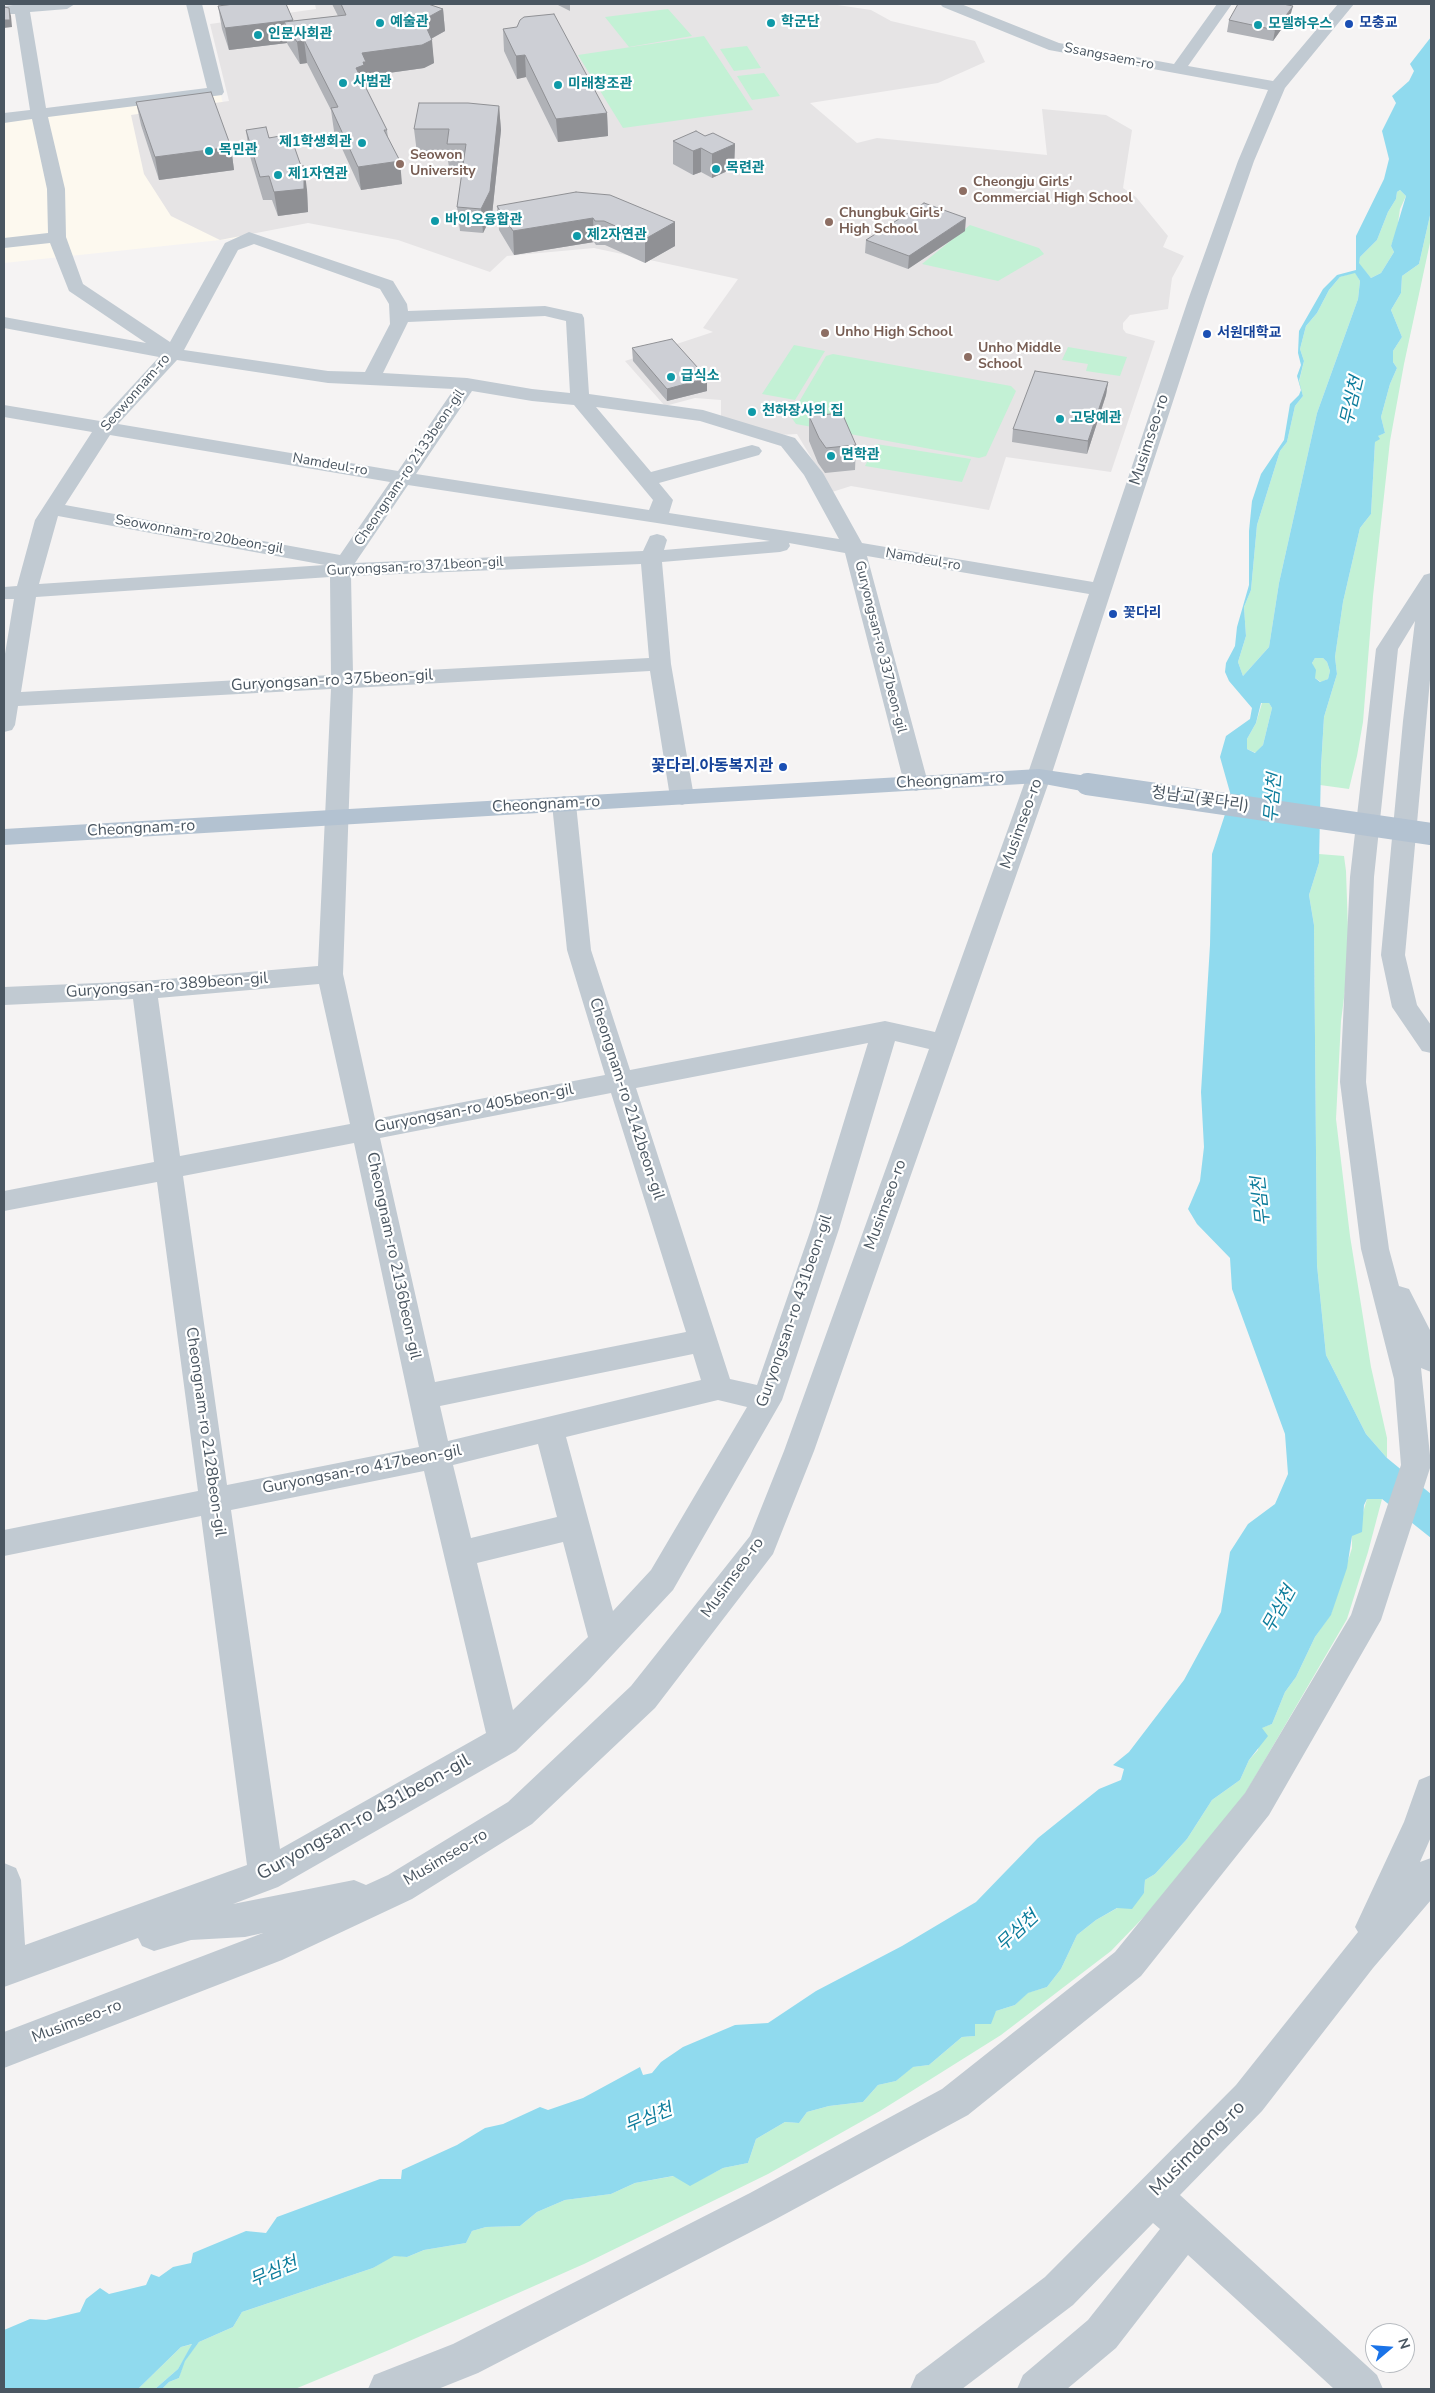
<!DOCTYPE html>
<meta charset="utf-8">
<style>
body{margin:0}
#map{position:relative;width:1435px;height:2393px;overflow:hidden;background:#f5f3f3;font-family:"Nunito Sans",sans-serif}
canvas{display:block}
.frame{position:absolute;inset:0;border:5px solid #4a5661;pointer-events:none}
.north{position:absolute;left:1365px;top:2323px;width:50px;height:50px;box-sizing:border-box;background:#fff;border:1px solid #b7bbc0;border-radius:50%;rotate:72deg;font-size:14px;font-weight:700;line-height:20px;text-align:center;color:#4a5661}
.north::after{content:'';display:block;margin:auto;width:18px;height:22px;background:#1a73e8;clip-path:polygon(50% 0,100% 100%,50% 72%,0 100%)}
</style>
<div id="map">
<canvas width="1435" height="2393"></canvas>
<div class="frame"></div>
<div class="north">N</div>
</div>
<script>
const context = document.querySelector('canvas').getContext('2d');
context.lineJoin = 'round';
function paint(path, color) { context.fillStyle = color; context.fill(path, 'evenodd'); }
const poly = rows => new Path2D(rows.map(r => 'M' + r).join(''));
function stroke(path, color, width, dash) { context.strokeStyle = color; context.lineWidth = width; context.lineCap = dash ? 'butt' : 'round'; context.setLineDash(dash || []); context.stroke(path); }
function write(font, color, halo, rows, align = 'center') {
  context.font = font + ' "Nunito Sans","Noto Sans KR",sans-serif'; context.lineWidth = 4.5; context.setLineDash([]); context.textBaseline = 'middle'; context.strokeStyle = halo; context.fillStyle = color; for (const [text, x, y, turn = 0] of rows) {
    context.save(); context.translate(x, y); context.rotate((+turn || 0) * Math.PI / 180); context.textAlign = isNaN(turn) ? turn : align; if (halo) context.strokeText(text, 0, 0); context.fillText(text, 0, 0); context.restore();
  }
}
const commercial = poly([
 [221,95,249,237,4,263,4,117]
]);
const education = poly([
 [315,4,831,4,871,10,891,21,975,41,985,62,938,83,810,103,857,143,877,138,1047,155,1042,109,1106,115,1132,130,1123,188,1136,197,1168,236,1163,247,1184,256,1172,278,1168,309,1130,315,1123,323,1123,329,1126,333,1155,341,1111,472,1006,457,989,510,851,486,832,492,797,434,779,435,721,416,721,400,695,398,665,406,625,361,713,332,703,328,738,279,594,248,507,256,490,272,398,240,308,223,220,240,171,216,144,174,131,115,229,101,210,24,316,9]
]);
const green = poly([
 [668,9,692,36,629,47,605,17],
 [704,36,753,110,623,128,578,55],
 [747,46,761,68,734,71,720,49],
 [764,73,780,96,752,100,737,76],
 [1400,190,1406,196,1400,209,1397,230,1391,246,1394,252,1381,273,1371,278,1358,263,1360,257,1377,240,1388,212,1396,199,1397,192],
 [1431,211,1431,238,1404,364,1390,441,1373,596,1363,722,1357,756,1349,789,1320,785,1324,717,1337,674,1335,657,1343,602,1360,528,1371,514,1375,442,1377,436,1385,433,1381,417,1390,384,1397,368,1393,362,1393,351,1402,337,1391,310,1401,293,1402,276,1419,264],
 [970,225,1039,248,1044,254,998,281,922,264],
 [1355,272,1360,281,1358,299,1317,413,1279,583,1269,647,1243,676,1238,662,1246,636,1244,607,1251,590,1257,525,1280,451,1287,442,1295,406,1303,396,1299,382,1304,361,1300,349,1306,326,1317,313,1329,290,1340,277],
 [794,345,825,351,795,400,762,394],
 [1068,347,1127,357,1120,376,1086,371,1088,364,1062,360],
 [833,354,1011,386,1016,391,986,456,979,458,796,424,791,417,792,414,826,356],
 [876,444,971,459,962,482,865,466],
 [1315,658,1323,658,1327,662,1330,671,1328,679,1321,682,1315,678,1312,663],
 [1262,703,1269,703,1272,708,1263,745,1256,753,1247,749,1247,739,1256,723],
 [1319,854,1344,856,1346,871,1349,959,1341,1021,1336,1119,1350,1236,1371,1367,1387,1438,1387,1458,1366,1434,1326,1355,1317,1265,1314,925,1309,895,1319,863],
 [1367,1499,1382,1499,1368,1552,1347,1619,1245,1794,1191,1868,1111,1951,1001,2035,880,2111,768,2174,584,2264,389,2350,295,2389,162,2389,169,2382,179,2378,184,2361,199,2342,233,2327,242,2312,373,2268,394,2255,407,2257,424,2250,466,2243,472,2231,486,2227,520,2226,537,2212,565,2200,611,2194,635,2183,674,2176,690,2185,723,2168,748,2163,756,2139,785,2122,799,2123,807,2112,829,2106,863,2102,878,2085,896,2081,912,2067,929,2065,962,2037,975,2036,975,2024,996,2011,1015,2005,1027,1993,1047,1987,1061,1969,1077,1935,1096,1920,1144,1893,1145,1880,1155,1874,1187,1839,1212,1800,1240,1780,1249,1760,1258,1750,1261,1728,1272,1724,1285,1692,1296,1677,1315,1637,1331,1614,1352,1548,1352,1536,1362,1516],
 [193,2344,178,2369,155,2389,138,2389,181,2347]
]);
const water = poly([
 [1431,37,1431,211,1419,264,1402,276,1401,293,1391,310,1402,337,1393,351,1393,362,1397,368,1390,384,1381,417,1385,433,1378,436,1380,439,1375,442,1371,514,1360,528,1343,602,1335,657,1337,674,1324,717,1321,767,1319,863,1309,895,1314,925,1317,1265,1326,1355,1366,1434,1387,1458,1431,1494,1431,1538,1382,1499,1367,1499,1364,1505,1362,1532,1352,1536,1347,1568,1331,1615,1315,1637,1296,1677,1285,1692,1272,1724,1262,1728,1268,1736,1249,1760,1240,1780,1212,1800,1187,1839,1155,1874,1145,1880,1144,1893,1132,1909,1117,1908,1096,1920,1077,1935,1061,1969,1047,1987,1028,1993,1015,2005,996,2011,991,2024,975,2024,975,2036,962,2037,929,2065,913,2067,896,2081,878,2085,863,2102,829,2106,807,2112,799,2123,785,2122,756,2139,748,2163,723,2168,690,2186,673,2176,635,2183,611,2194,565,2200,537,2212,520,2226,486,2227,472,2231,466,2243,424,2250,407,2257,394,2256,373,2268,242,2312,233,2327,199,2342,185,2361,179,2378,169,2382,162,2389,155,2389,178,2369,192,2344,181,2347,138,2389,4,2389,4,2330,30,2319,46,2320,80,2312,86,2299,100,2288,109,2294,146,2285,151,2274,159,2277,173,2267,191,2263,193,2253,246,2231,266,2233,277,2217,380,2179,401,2179,402,2170,457,2145,485,2128,503,2124,540,2107,548,2110,583,2098,640,2067,643,2075,652,2073,661,2062,683,2047,735,2025,768,2023,816,1991,902,1946,976,1902,1038,1838,1099,1789,1121,1780,1124,1769,1113,1765,1129,1752,1184,1680,1221,1612,1230,1552,1248,1524,1275,1504,1288,1474,1285,1434,1232,1289,1230,1258,1197,1224,1188,1209,1200,1181,1204,1147,1201,1092,1210,945,1212,854,1231,796,1220,757,1226,736,1250,719,1252,708,1229,681,1225,672,1226,663,1235,646,1237,627,1249,585,1249,531,1252,501,1261,474,1284,440,1290,404,1299,395,1301,390,1297,376,1301,365,1298,353,1299,331,1323,289,1337,275,1356,270,1356,236,1384,179,1389,159,1382,131,1396,103,1392,96,1409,81,1414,71,1410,64],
 [1400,190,1406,196,1391,246,1394,252,1381,273,1371,278,1359,263,1360,257,1377,240,1388,212,1396,199,1397,192],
 [1355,273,1360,281,1358,299,1317,413,1279,583,1269,647,1243,676,1238,662,1246,636,1244,607,1251,590,1257,525,1280,451,1287,442,1295,406,1303,396,1299,381,1304,361,1300,349,1306,326,1317,313,1329,290,1340,277],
 [1315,658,1323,658,1327,662,1330,671,1328,679,1320,682,1315,678,1316,670,1312,663],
 [1261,703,1269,703,1272,708,1263,745,1255,753,1247,749,1247,739,1256,723]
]);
const minor = poly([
 [22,4,75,4,67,9,30,12,46,108,207,88,186,4,202,4,224,92,222,95,48,117,65,189,66,237,83,284,170,342,225,243,249,232,393,281,407,304,408,311,545,306,582,314,584,318,589,394,703,410,795,438,823,473,862,543,1093,582,1188,300,1238,161,1268,90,1049,50,943,7,940,4,961,4,1059,43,1174,64,1217,4,1232,4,1188,66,1273,81,1338,4,1354,4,1285,88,1254,161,1206,300,1051,776,814,1451,773,1554,655,1708,532,1824,412,1899,282,1960,4,2068,4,2032,263,1933,245,1937,191,1940,154,1951,142,1946,138,1938,4,1987,4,1863,16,1868,21,1880,25,1945,247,1865,201,1516,4,1556,4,1530,198,1491,157,1182,4,1211,4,1191,154,1162,133,999,4,1005,4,987,144,981,318,966,331,689,18,706,15,725,12,730,4,732,4,660,14,599,4,599,4,587,17,586,35,520,92,432,4,417,4,405,100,421,159,357,4,328,4,317,146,343,69,291,50,243,4,248,4,238,48,233,47,189,32,119,4,123,4,113,30,110,15,14,4,14,4,6,22,4],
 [254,244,380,289,389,304,390,324,365,372,328,371,184,350,238,250,254,244],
 [545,316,566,321,570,393,532,389,467,378,383,373,408,322,545,316],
 [177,360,328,383,454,389,398,471,118,424,177,360],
 [472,391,532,401,574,405,653,500,649,510,416,474,472,391],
 [596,407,700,421,781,446,804,475,839,539,669,513,673,500,659,483,759,455,762,451,759,447,752,445,651,472,596,407],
 [110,435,390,482,340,555,65,505,110,435],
 [408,485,657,523,770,541,664,550,667,540,664,536,657,534,650,536,643,551,355,563,408,485],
 [58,516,325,565,39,584,58,516],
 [789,543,845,553,904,783,908,788,916,791,924,788,928,783,867,556,1089,594,1027,776,935,1032,885,1021,630,1070,591,950,576,804,572,799,564,796,556,799,552,804,567,950,605,1075,375,1119,343,974,353,688,650,671,670,797,674,802,682,805,690,802,694,797,671,664,662,562,780,552,787,550,790,546,789,543],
 [641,564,649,658,353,674,351,576,641,564],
 [330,577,331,675,21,692,36,597,330,577],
 [319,984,350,1124,180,1156,158,998,319,984],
 [895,1041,929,1049,784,1451,750,1536,631,1686,508,1802,388,1875,366,1885,354,1880,233,1904,278,1887,516,1751,587,1682,673,1590,782,1400,839,1229,895,1041],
 [868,1043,811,1229,757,1385,730,1379,636,1088,868,1043],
 [611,1093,686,1332,435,1382,380,1138,611,1093],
 [354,1143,419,1447,227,1485,183,1176,354,1143],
 [693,1354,701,1380,448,1441,440,1406,693,1354],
 [718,1400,747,1407,651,1570,613,1611,566,1437,718,1400],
 [538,1444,557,1517,471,1538,453,1465,538,1444],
 [424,1471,486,1733,280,1849,231,1510,424,1471],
 [563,1542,588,1637,513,1710,477,1563,563,1542],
 [1431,573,1431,669,1405,955,1417,1005,1431,1025,1431,1053,1422,1051,1392,1007,1381,955,1403,721,1415,621,1398,649,1374,877,1366,1082,1389,1249,1399,1286,1409,1289,1431,1332,1431,1372,1421,1368,1431,1465,1381,1620,1269,1815,1141,1976,968,2115,776,2219,478,2373,438,2389,368,2389,374,2375,453,2344,750,2193,942,2089,1115,1952,1245,1793,1351,1615,1401,1465,1394,1379,1361,1249,1340,1082,1350,877,1376,649,1424,575,1431,573],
 [1431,1775,1431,1837,1420,1862,1431,1858,1431,1900,1373,1968,1262,2111,1180,2195,1377,2375,1383,2389,1334,2389,1188,2255,1116,2348,1067,2389,1017,2389,1023,2375,1088,2320,1160,2229,1153,2223,1073,2305,962,2389,910,2389,916,2375,1045,2277,1236,2085,1358,1932,1355,1927,1404,1822,1419,1780,1431,1775]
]);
const major = poly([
 [1039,769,1087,776,1095,779,1099,784,1095,789,1087,792,1039,783,4,845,4,829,1039,769]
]);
const majorBridge = poly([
 [1087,784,1431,834]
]);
const wall = poly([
 [332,4,428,4,443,9,445,31,431,39,434,63,424,68,367,76,368,85,367,85,367,88,366,88,387,130,388,138,402,184,361,190,334,131,331,110,307,63,300,64,288,45,287,43,229,50,222,29,218,6,293,20,293,21,338,16],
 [556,4,570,4,570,11],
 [1290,17,1273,41,1227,32,1229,20],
 [503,29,607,113,608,136,558,142,526,77,517,79,504,51],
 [136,102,231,147,234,170,159,180,141,125],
 [499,106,501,130,492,215,483,233,460,231,457,207,463,168,449,168,447,153,417,153,414,129],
 [246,130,282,141,307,190,308,212,278,216,272,200,263,200,249,153],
 [705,136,735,144,734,168,712,178,701,172,693,175,673,164,673,141],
 [497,206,675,222,675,246,645,263,605,245,596,245,594,242,514,255,499,230],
 [965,231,908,269,865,253,866,240],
 [632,348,707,391,667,401,633,361],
 [1108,382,1106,395,1087,454,1012,442,1013,429],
 [809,416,856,445,855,470,825,473,818,463,809,441]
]);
const shadedWall = poly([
 [1293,6,1290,17,1273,41,1275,30],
 [9,8,11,16,12,27,4,28,4,20],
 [443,9,445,31,425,42,423,20],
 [293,20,295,39,284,22,287,43,229,50,225,28],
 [304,40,307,63,300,64,297,42],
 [432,40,434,63,424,68,367,76,368,85,367,85,367,88,359,91,356,68,362,53],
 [525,55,526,77,517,79,516,56],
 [499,106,501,130,492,215,483,233,481,209],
 [607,113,608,136,558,142,556,119],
 [735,144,734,168,712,178,712,154],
 [231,147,234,170,159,180,155,157],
 [701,148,701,172,693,175,693,151],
 [400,161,402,184,361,190,358,167],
 [304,166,307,190,308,212,278,216,274,192],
 [593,218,594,242,514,255,513,231],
 [966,218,965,231,908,269,909,256],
 [675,222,675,246,645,263,645,239],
 [707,378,707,391,667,401,667,389],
 [1108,382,1106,395,1087,454,1088,441]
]);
const building = poly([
 [234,4,286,4,293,20,225,28,218,6,234,4],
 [341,4,428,4,443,9,423,20,432,40,422,45,362,53,366,62,363,62,364,65,356,68,387,130,384,130,400,161,358,167,331,108,338,107,304,40,297,42,284,22,346,15,341,4],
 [1238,4,1283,4,1293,6,1275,30,1229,20,1238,4],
 [4,7,9,8,10,20,4,20,4,7],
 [554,14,607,113,556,119,525,55,516,56,503,29,517,27,520,20,524,17,554,14],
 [211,92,231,147,155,157,136,102,211,92],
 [419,103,468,103,499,106,490,191,481,209,457,207,466,144,447,144,449,129,414,129,419,103],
 [266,127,269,138,280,136,282,141,292,140,301,166,304,166,304,189,274,192,269,176,260,177,246,130,266,127],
 [696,131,705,136,713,133,735,144,712,154,701,148,693,151,673,141,696,131],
 [576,192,610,195,675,222,645,239,604,221,595,221,593,218,513,231,497,206,576,192],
 [924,203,966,218,909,256,866,240,924,203],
 [672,339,707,378,667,389,632,348,672,339],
 [1035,371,1108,382,1088,441,1013,429,1035,371],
 [842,413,856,445,826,448,819,438,809,416,842,413]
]);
const markers = [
 [380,23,5,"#0f9aa8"],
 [771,23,5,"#0f9aa8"],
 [1349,24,5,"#1a4fb4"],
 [1258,25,5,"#0f9aa8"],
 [258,35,5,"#0f9aa8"],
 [343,83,5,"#0f9aa8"],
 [558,85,5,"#0f9aa8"],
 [362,143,5,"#0f9aa8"],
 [209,151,5,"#0f9aa8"],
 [400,164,5,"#8d6e63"],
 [716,169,5,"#0f9aa8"],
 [278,175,5,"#0f9aa8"],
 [963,191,5,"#8d6e63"],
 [435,221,5,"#0f9aa8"],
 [829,222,5,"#8d6e63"],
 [577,236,5,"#0f9aa8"],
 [825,333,5,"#8d6e63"],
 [1207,334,5,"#1a4fb4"],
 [968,357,5,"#8d6e63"],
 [671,377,5,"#0f9aa8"],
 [752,412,5,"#0f9aa8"],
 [1060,419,5,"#0f9aa8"],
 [831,456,5,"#0f9aa8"],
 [1113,614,5,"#1a4fb4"],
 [783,767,5,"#1a4fb4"]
];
const farCulturenames = [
 ["예술관",390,23],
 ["학군단",781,23],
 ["모델하우스",1268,25],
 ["인문사회관",268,35],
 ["사범관",353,83],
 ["미래창조관",568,85],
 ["제1학생회관",352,143,"right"],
 ["목민관",219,151],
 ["목련관",726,169],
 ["제1자연관",288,175],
 ["바이오융합관",445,221],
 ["제2자연관",587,236],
 ["급식소",681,377],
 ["천하장사의 집",762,412],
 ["고당예관",1070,419],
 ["면학관",841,456]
];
const farTransitnames = [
 ["모충교",1359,24],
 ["서원대학교",1217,334],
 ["꽃다리",1123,614]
];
const farStreetnames = [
 ["Ssangsaem-ro",1109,57,11],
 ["Seowonnam-ro",136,393,-49],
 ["Namdeul-ro",330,465,10],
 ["Cheongnam-ro 2133beon-gil",410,468,-56],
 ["Seowonnam-ro 20beon-gil",199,535,10],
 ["Namdeul-ro",923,560,10],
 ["Guryongsan-ro 371beon-gil",415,567,-3],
 ["Guryongsan-ro 337beon-gil",880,647,76]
];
const farEducationnames = [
 ["Seowon",410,156],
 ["University",410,172],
 ["Cheongju Girls'",973,183],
 ["Commercial High School",973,199],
 ["Chungbuk Girls'",839,214],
 ["High School",839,230],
 ["Unho High School",835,333],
 ["Unho Middle",978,349],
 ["School",978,365]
];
const streetNames = [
 ["Musimseo-ro",1150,440,-72],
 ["Guryongsan-ro 375beon-gil",332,681,-3],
 ["Cheongnam-ro",950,781,-3],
 ["청남교(꽃다리)",1200,800,8],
 ["Cheongnam-ro",546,805,-3],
 ["Musimseo-ro",1022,824,-70],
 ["Cheongnam-ro",141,829,-3],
 ["Guryongsan-ro 389beon-gil",167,986,-4],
 ["Cheongnam-ro 2142beon-gil",626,1099,72],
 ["Guryongsan-ro 405beon-gil",474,1109,-11],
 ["Musimseo-ro",886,1205,-70],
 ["Cheongnam-ro 2136beon-gil",393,1256,78],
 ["Guryongsan-ro 431beon-gil",795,1311,-71],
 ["Cheongnam-ro 2128beon-gil",205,1432,82],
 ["Guryongsan-ro 417beon-gil",362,1470,-11],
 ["Musimseo-ro",733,1578,-54],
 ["Musimseo-ro",446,1858,-31],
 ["Musimseo-ro",77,2022,-21]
];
const transitNames = [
 ["꽃다리.아동복지관",773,767]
];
const waterNames = [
 ["무심천",1353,401,-77],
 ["무심천",1274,798,-85],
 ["무심천",1262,1201,-96],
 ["무심천",1280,1610,-61],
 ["무심천",1018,1932,-43],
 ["무심천",649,2119,-22],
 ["무심천",274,2273,-23]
];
const nearStreetnames = [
 ["Guryongsan-ro 431beon-gil",364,1818,-29],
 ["Musimdong-ro",1198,2149,-45]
];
paint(commercial, '#fdf9ef');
paint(education, '#e6e4e5');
paint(green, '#c3f1d5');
paint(water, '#90daee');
paint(minor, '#c1cad2');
paint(major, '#b3c2d1');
stroke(majorBridge, '#b3c2d1', 22);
paint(wall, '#b0b2b7');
paint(shadedWall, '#909195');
paint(building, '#cdcfd5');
stroke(building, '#909195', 1);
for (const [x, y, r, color] of markers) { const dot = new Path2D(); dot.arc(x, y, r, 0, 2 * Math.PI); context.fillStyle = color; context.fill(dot); stroke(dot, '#fff', 2); }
write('bold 14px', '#0d838f', '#fff', farCulturenames, 'left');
write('bold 14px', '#164399', '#fff', farTransitnames, 'left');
write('14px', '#4a5661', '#fff', farStreetnames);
write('bold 14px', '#785e54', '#fff', farEducationnames, 'left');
write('16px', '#4a5661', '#fff', streetNames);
write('bold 16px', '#164399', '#fff', transitNames, 'right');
write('italic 18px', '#0c7c9b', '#fff', waterNames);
write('19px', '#4a5661', '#fff', nearStreetnames);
</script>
